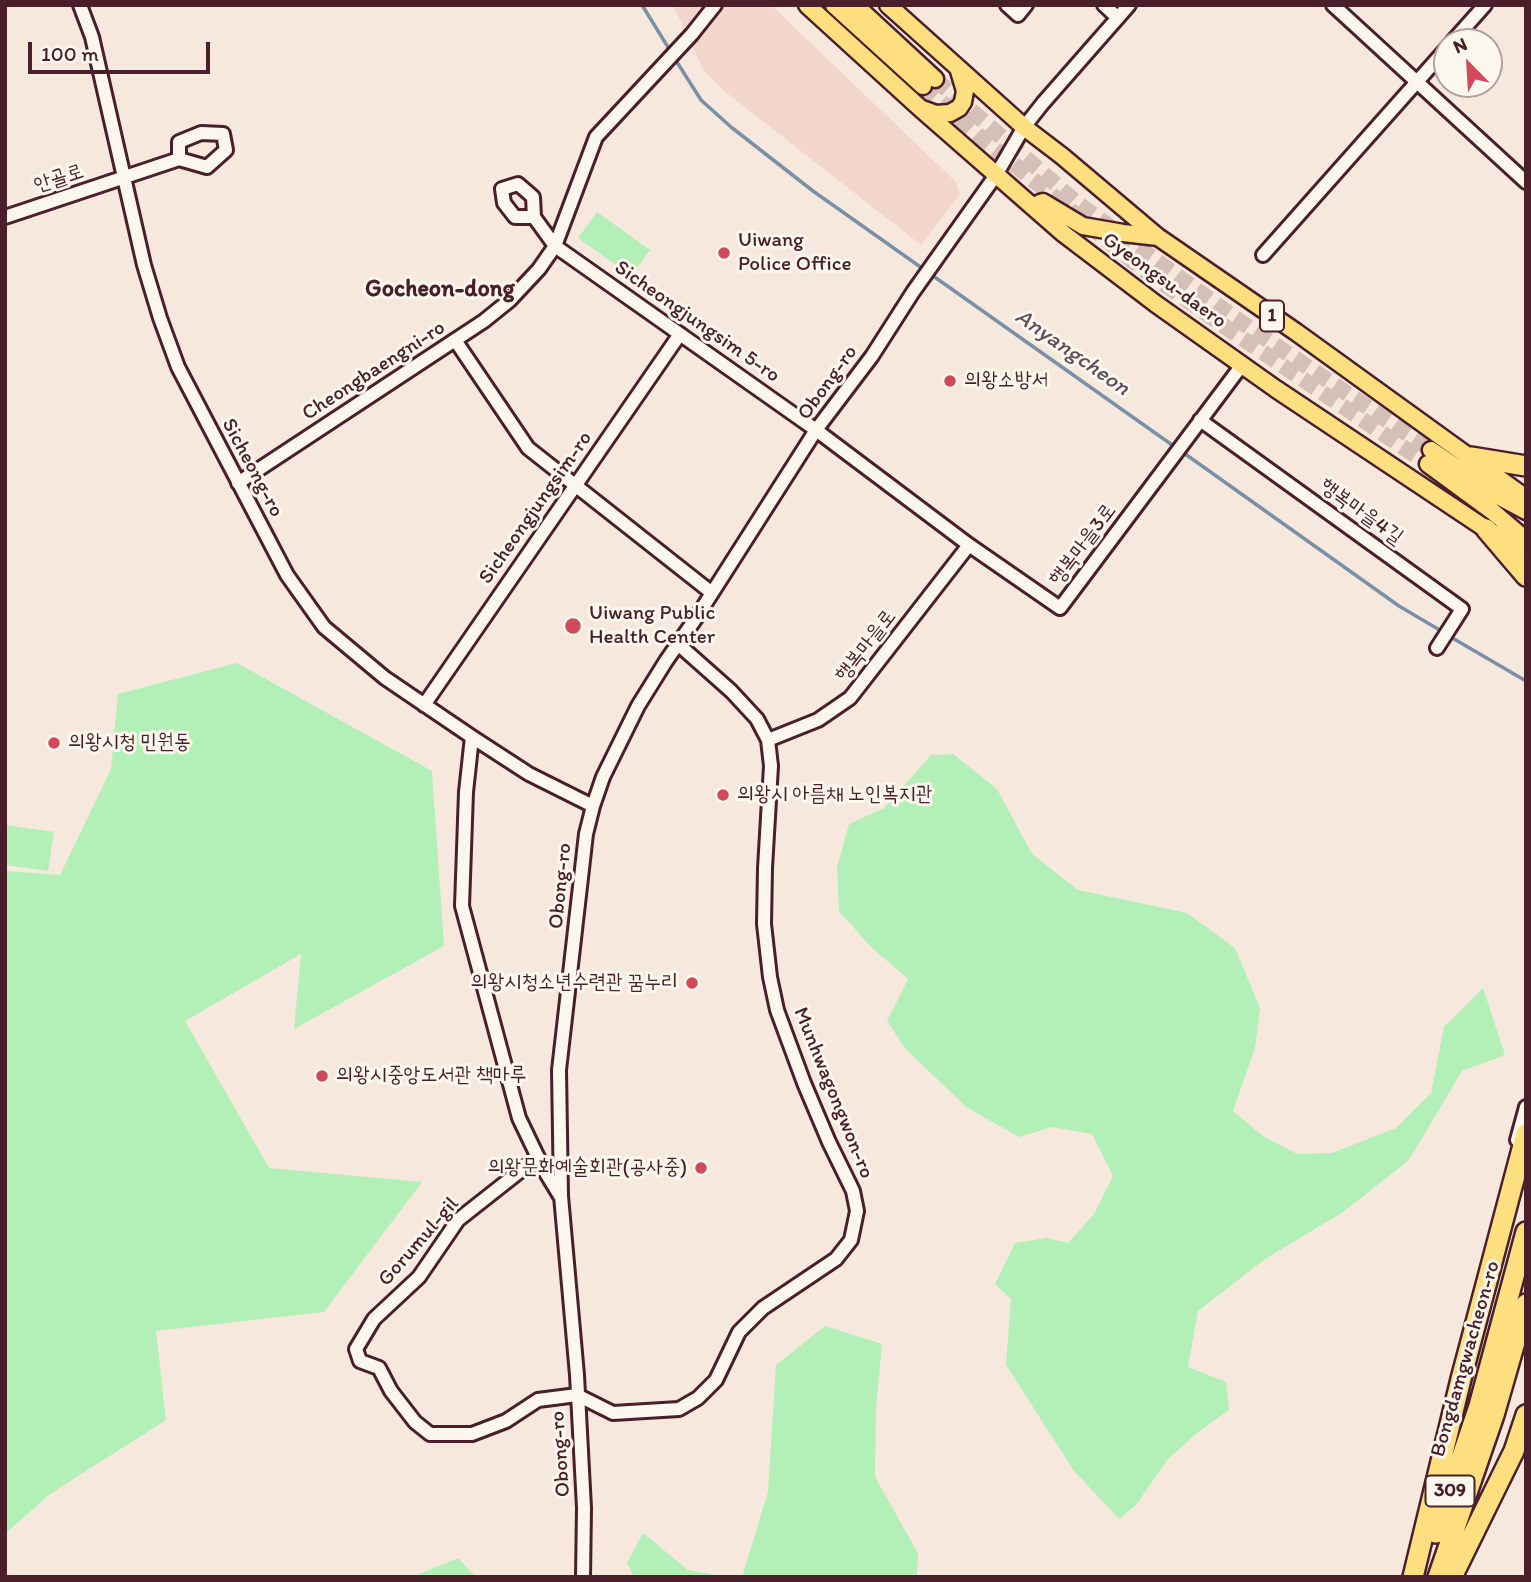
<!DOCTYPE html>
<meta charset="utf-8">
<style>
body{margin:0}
#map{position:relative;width:1531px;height:1582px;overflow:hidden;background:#f7e8dd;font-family:Itim,sans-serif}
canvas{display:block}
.frame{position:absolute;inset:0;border:7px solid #4a1f2b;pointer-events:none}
.north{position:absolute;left:1433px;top:28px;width:70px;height:70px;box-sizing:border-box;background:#fbf7ec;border:2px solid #b4a19f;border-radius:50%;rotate:336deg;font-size:19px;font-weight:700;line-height:28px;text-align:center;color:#4a1f2b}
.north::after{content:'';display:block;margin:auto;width:24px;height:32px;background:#d1495b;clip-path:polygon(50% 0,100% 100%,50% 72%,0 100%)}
.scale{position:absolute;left:28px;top:42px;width:182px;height:32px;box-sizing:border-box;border:4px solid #4a1f2b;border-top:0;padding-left:9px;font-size:21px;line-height:24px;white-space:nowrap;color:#4a1f2b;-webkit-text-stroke:5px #fbf7ec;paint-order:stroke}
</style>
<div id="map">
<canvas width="1531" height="1582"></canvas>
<div class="frame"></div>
<div class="north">N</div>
<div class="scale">100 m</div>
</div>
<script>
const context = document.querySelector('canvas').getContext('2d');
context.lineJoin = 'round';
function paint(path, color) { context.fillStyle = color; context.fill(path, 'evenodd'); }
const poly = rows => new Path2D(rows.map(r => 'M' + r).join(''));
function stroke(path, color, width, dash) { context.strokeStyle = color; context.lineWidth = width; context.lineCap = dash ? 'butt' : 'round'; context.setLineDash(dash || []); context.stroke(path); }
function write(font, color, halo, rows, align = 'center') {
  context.font = font + ' Itim,"Poor Story",sans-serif'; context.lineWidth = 6; context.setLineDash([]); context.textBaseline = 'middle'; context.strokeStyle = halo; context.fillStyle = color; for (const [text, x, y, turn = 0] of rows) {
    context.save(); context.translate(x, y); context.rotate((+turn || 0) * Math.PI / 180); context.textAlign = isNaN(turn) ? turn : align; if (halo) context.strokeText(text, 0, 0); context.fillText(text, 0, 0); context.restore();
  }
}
const built = poly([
 [673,5,771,5,956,182,960,194,921,245,723,90,704,71]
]);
const green = poly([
 [597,212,650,250,631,276,578,238],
 [237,663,432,771,444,946,294,1029,301,954,185,1021,269,1168,422,1182,324,1312,156,1331,166,1420,50,1494,5,1534,5,871,60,875,111,769,118,694],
 [953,754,997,789,1032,854,1078,890,1187,913,1235,948,1260,1008,1255,1048,1233,1111,1263,1136,1297,1154,1332,1153,1396,1128,1431,1093,1444,1027,1483,988,1505,1055,1462,1071,1409,1160,1343,1212,1265,1259,1198,1311,1188,1367,1226,1382,1229,1410,1198,1432,1168,1459,1136,1505,1119,1519,1074,1471,1006,1365,1011,1299,995,1284,1015,1243,1047,1238,1068,1243,1094,1214,1113,1176,1092,1134,1052,1127,1019,1137,966,1107,905,1048,887,1021,908,979,871,947,839,911,837,868,849,824,884,808,931,755],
 [5,825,54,832,48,871,5,865],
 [825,1326,882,1344,876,1407,875,1477,918,1553,917,1577,742,1577,768,1492,776,1365],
 [643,1533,688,1570,727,1577,634,1577,627,1563],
 [458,1558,476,1577,412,1577]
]);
const stream = poly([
 [642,5,671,52],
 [675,59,701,100,731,127,813,191,1175,447],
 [1181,451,1399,606,1443,632],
 [1449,636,1526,681]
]);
const majorTunnel = poly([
 [935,79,1076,202,1235,318,1431,450],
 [923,86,978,135,1140,267,1227,328,1428,464]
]);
const minor = poly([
 [80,5,92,37,144,265,160,318,178,367,287,575,324,627,385,678,472,737,529,774,593,806],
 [1007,5,1018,15,1026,5],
 [1104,5,1118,18],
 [1333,5,1526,182],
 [1452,42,1485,5],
 [5,217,179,159,207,167,226,150,223,134,201,133,179,142,179,159],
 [534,217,515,217,504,203,502,189,518,184,533,197,534,217,555,246,816,430,969,545,1060,608,1242,365],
 [1263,255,1447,48],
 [455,340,528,448,712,593],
 [1200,420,1462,609,1437,648],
 [238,483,484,321,510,300,539,269,555,246,596,137,692,34,715,5],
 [424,705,680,334],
 [472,737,466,792,462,906,519,1118,543,1168,560,1196],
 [768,740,818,720,850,698,969,545],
 [1517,1140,1526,1107],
 [538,1157,458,1220,419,1277,374,1319,356,1349,360,1361,379,1368,391,1391,415,1422,430,1434,472,1434,506,1421,538,1400,577,1395,613,1413,679,1409,698,1398,716,1380,739,1332,763,1308,836,1259,851,1240,857,1211,853,1191,829,1142,804,1083,777,1010,770,977,764,924,765,868,771,766,768,740,757,719,731,691,678,644],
 [583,1577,584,1508,577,1375,561,1196,559,1070,586,834,593,806,603,777,638,706,666,661,696,618,816,430,872,356,913,292,996,175,1024,127,1043,103,1129,5]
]);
const major = poly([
 [807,5,920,108,1064,234,1156,304,1276,389,1486,529,1526,551],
 [834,5,923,86],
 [855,5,935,79],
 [888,5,1024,127,1062,156,1158,237,1296,332,1526,498],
 [922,109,936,114,950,113,959,108,963,102,965,91,959,71],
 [1043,215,1038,209,1037,206,1040,203,1043,202,1083,226,1123,233,1158,237],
 [1431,450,1498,496,1526,511],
 [1428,464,1492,511,1526,540]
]);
const highway = poly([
 [1471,457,1526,466],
 [1486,529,1526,576],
 [1436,1533,1479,1406,1526,1232],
 [1413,1577,1461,1379,1526,1134],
 [1438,1577,1494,1415,1526,1304],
 [1452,1577,1514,1451,1526,1415]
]);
const markers = [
 [724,253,7,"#d1495b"],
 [950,381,7,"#d1495b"],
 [573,626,9,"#d1495b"],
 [54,743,7,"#d1495b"],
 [723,795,7,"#d1495b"],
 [692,983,7,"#d1495b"],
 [322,1076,7,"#d1495b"],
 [701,1168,7,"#d1495b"]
];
const shields = [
 [1272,316,24],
 [1450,1491,49]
];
const shieldNames = [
 ["1",1272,316],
 ["309",1450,1491]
];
const streetNames = [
 ["안골로",59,179,-18],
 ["Gyeongsu-daero",1164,281,36],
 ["Sicheongjungsim 5-ro",697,322,35],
 ["Cheongbaengni-ro",374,371,-33],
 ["Obong-ro",828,383,-54],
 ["Sicheong-ro",252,468,62],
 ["Sicheongjungsim-ro",536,508,-55],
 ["행복마을4길",1361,512,36],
 ["행복마을3로",1083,545,-53],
 ["행복마을로",866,646,-52],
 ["Obong-ro",561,886,-84],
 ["Munhwagongwon-ro",833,1093,68],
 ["Gorumul-gil",419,1242,-49],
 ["Bongdamgwacheon-ro",1466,1359,-74],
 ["Obong-ro",561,1454,-94]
];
const poiNames = [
 ["Uiwang",738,241],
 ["Police Office",738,265],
 ["의왕소방서",964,381],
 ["Uiwang Public",589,614],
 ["Health Center",589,638],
 ["의왕시청 민원동",68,743],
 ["의왕시 아름채 노인복지관",737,795],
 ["의왕시청소년수련관 꿈누리",678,983,"right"],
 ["의왕시중앙도서관 책마루",336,1076],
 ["의왕문화예술회관(공사중)",687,1168,"right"]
];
const waterNames = [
 ["Anyangcheon",1072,353,35]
];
const quarterNames = [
 ["Gocheon-dong",440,290]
];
paint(built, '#f2d6cc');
paint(green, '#b2f0b7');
stroke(stream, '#7990a7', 3.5);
stroke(majorTunnel, '#d4c0b9', 16, [16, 8]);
stroke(minor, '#4a1f2b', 18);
stroke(major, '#4a1f2b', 21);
stroke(highway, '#4a1f2b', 24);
stroke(minor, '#fbf7ec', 12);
stroke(major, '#fedf80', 16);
stroke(highway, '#fedf80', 19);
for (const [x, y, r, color] of markers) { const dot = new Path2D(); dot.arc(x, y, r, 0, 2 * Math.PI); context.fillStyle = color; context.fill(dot); stroke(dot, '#fbf7ec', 2.5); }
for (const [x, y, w] of shields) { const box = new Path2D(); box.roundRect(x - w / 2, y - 15.5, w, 31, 5); context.fillStyle = '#fbf7ec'; context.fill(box); stroke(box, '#4a1f2b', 2); }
write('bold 19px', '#4a1f2b', null, shieldNames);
write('21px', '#4a1f2b', '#fbf7ec', streetNames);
write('21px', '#4a1f2b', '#fbf7ec', poiNames, 'left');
write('italic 23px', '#5e4e5f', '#fbf7ec', waterNames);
write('bold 24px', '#4a1f2b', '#fbf7ec', quarterNames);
</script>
